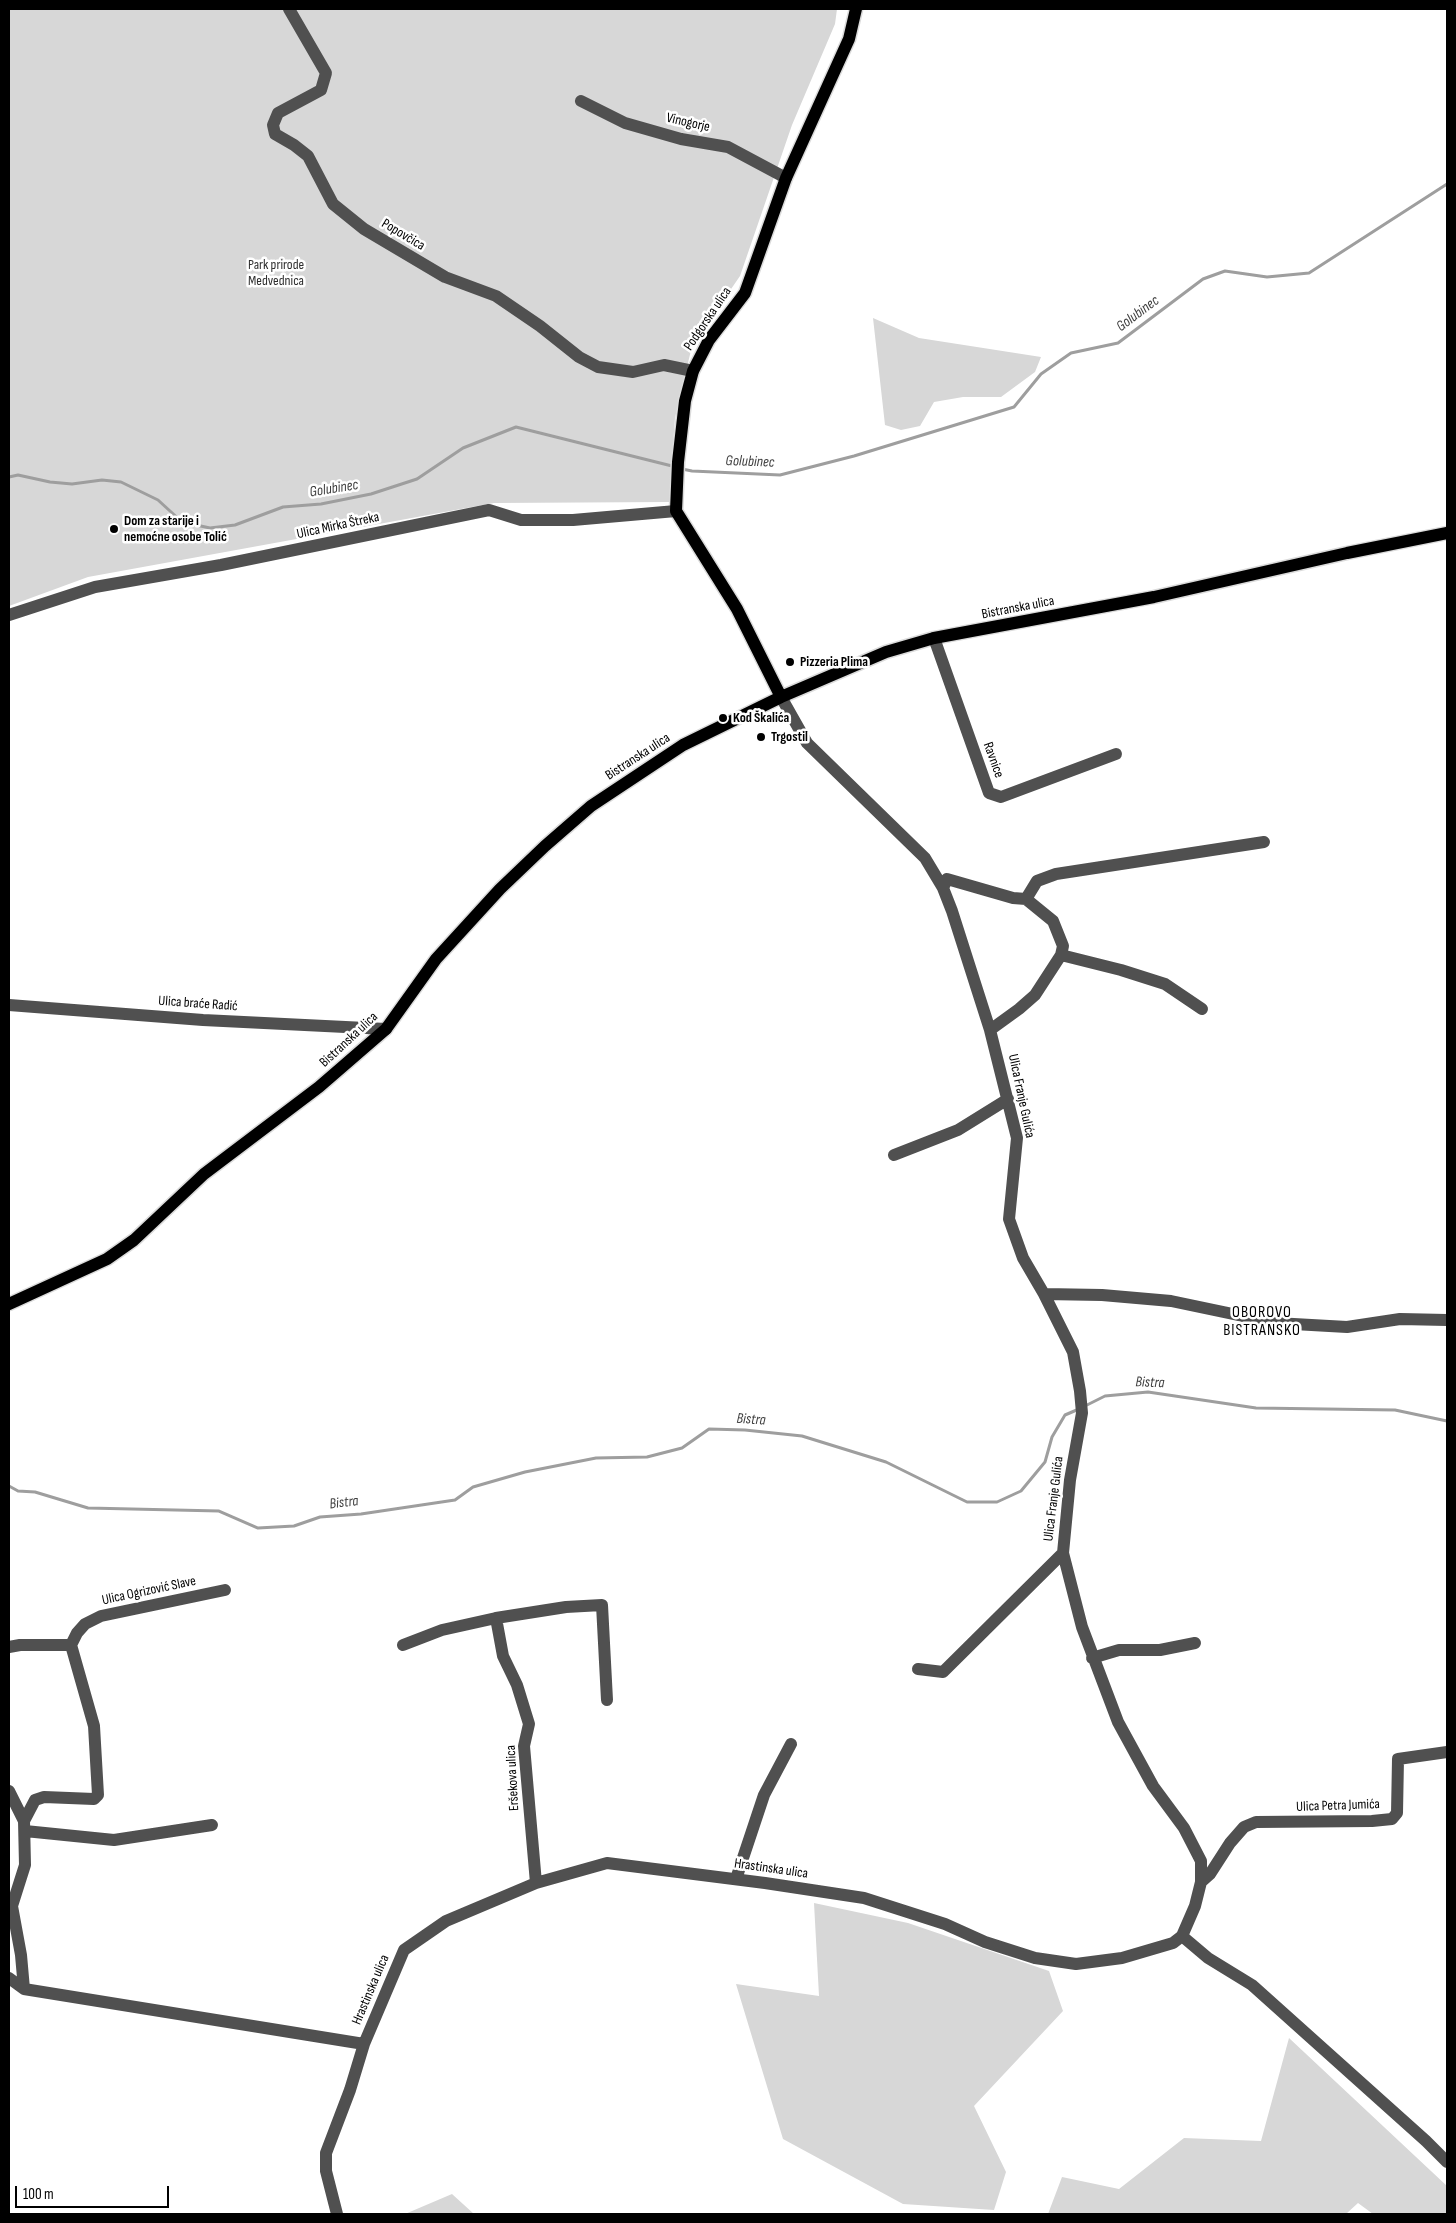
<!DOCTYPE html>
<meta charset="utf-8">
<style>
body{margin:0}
#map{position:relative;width:1456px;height:2223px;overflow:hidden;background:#fff;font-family:"Sofia Sans Condensed",sans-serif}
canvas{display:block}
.frame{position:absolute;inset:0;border:10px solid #000;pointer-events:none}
.scale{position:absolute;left:15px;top:2186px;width:154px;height:22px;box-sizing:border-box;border:2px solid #000;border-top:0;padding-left:6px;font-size:15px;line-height:18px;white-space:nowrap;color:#000;-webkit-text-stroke:4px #fff;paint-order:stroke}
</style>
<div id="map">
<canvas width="1456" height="2223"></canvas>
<div class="frame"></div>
<div class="scale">100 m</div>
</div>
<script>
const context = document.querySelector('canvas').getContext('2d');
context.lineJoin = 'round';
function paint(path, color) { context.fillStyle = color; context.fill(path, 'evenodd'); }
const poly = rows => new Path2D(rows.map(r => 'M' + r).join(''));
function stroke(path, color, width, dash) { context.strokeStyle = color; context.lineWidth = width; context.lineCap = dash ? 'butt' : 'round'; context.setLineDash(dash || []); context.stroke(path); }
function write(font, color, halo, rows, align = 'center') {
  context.font = font + ' "Sofia Sans Condensed",sans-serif'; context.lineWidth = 5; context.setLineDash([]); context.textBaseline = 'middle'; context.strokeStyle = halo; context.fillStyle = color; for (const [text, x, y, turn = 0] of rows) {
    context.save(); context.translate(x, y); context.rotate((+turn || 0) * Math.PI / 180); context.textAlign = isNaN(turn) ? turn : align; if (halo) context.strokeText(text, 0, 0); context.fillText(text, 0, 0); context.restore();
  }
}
const green = poly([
 [9,9,837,9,835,24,792,125,740,276,692,346,675,418,669,502,494,503,88,577,9,606],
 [873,318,919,338,1041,357,1035,372,1001,397,963,397,934,402,920,426,901,430,885,425],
 [814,1903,908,1923,1049,1971,1063,2011,974,2106,1006,2172,994,2210,903,2204,783,2139,736,1984,819,1996],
 [1289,2038,1447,2186,1447,2214,1373,2214,1358,2203,1346,2214,1048,2214,1062,2177,1119,2189,1184,2138,1261,2141],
 [452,2194,474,2214,405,2214]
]);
const stream = poly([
 [682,469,692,471,780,475,854,456,1014,407,1041,374,1071,353,1118,343,1203,279,1225,271,1267,277,1309,273,1447,184],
 [9,477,18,475,50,482,72,484,102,480,121,482,158,500,182,522,210,528,235,525,283,507,321,504,371,494,417,479,463,448,516,427,676,467],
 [1085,1406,1105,1396,1148,1392,1256,1408,1395,1410,1447,1421],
 [9,1486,18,1491,35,1492,88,1508,219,1511,258,1528,294,1526,320,1517,361,1514,455,1500,473,1487,525,1472,596,1458,647,1457,682,1448,709,1429,745,1430,802,1436,886,1462,967,1502,997,1502,1021,1491,1045,1462,1052,1437,1065,1415,1079,1409]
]);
const minor = poly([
 [289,9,326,73,321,90,278,113,273,125,275,134,294,145,308,156,333,204,364,229,445,277,496,296,540,326,579,357,598,367,633,372,664,365,693,371],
 [581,101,625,123,681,139,728,147,786,178],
 [9,615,95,587,221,565,489,510,521,520,573,520,676,511],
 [934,638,989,793,1001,797,1116,754],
 [943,888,947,879,1013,898,1026,899,1037,881,1056,874,1264,842],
 [1061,955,1121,970,1165,984,1202,1009],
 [9,1005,203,1020,386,1029],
 [990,1030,1019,1009,1035,995,1061,955,1063,946,1053,921,1026,899],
 [894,1155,958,1130,1008,1099],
 [1044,1294,1102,1295,1171,1301,1276,1323,1347,1327,1400,1319,1447,1320],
 [496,1618,503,1656,517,1685,529,1724,524,1746,536,1883],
 [403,1645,442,1630,496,1618,566,1607,602,1605,607,1700],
 [9,1647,20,1645,71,1645],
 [1092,1658,1119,1650,1160,1650,1195,1643],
 [918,1669,943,1672,1063,1553],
 [9,1791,24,1821],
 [25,1831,114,1840,212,1825],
 [736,1879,764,1795,791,1744],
 [1201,1882,1210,1874,1230,1843,1244,1827,1256,1822,1372,1821,1392,1819,1397,1813,1398,1759,1447,1752],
 [1182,1936,1208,1958,1252,1985,1426,2141,1447,2162],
 [9,1978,24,1989,364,2044],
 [24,1989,21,1955,12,1906,25,1865,24,1821,35,1800,44,1797,94,1799,98,1795,94,1726,71,1645,77,1633,85,1624,101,1616,225,1590],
 [337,2214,326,2171,326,2153,350,2090,364,2044,404,1950,446,1921,536,1883,607,1863,765,1883,864,1898,945,1924,985,1942,1035,1958,1076,1964,1122,1958,1173,1943,1182,1936,1195,1906,1201,1882,1201,1861,1184,1828,1153,1786,1118,1722,1082,1627,1063,1553,1070,1480,1082,1413,1080,1391,1073,1352,1044,1294,1023,1258,1009,1219,1017,1138,990,1030,952,911,943,888,925,858,807,743,781,697]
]);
const major = poly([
 [781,697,737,609,676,511,678,462,685,401,693,371,709,340,745,293,786,178,849,39,856,9],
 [9,1304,107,1259,134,1240,204,1174,319,1087,386,1029,436,959,500,889,545,846,591,806,683,745,781,697,886,652,934,638,1154,597,1347,553,1447,533]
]);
const markers = [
 [114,529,5,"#000"],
 [790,662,5,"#000"],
 [723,718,5,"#000"],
 [761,737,5,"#000"]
];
const streetNames = [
 ["Vinogorje",688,123,13],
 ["Popovčica",403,235,31],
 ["Podgorska ulica",708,319,-56],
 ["Ulica Mirka Štreka",338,526,-12],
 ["Bistranska ulica",1018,608,-11],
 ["Bistranska ulica",638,757,-33],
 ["Ravnice",993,760,70],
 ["Ulica braće Radić",198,1004,4],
 ["Bistranska ulica",349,1040,-43],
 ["Ulica Franje Gulića",1021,1096,78],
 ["Ulica Franje Gulića",1054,1499,-83],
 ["Ulica Ogrizović Slave",149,1591,-12],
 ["Eršekova ulica",513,1778,-93],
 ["Ulica Petra Jumića",1338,1806,-2],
 ["Hrastinska ulica",771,1869,8],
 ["Hrastinska ulica",371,1990,-67]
];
const parkNames = [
 ["Park prirode",276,265],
 ["Medvednica",276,281]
];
const poiNames = [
 ["Dom za starije i",124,521],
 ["nemoćne osobe Tolić",124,537],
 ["Pizzeria Plima",800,662],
 ["Kod Škalića",733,718],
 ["Trgostil",771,737]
];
const waterNames = [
 ["Golubinec",1138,314,-37],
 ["Golubinec",750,462,2],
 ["Golubinec",334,489,-9],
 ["Bistra",1150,1383,2],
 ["Bistra",751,1420,4],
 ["Bistra",344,1503,-7]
];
const quarterNames = [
 ["OBOROVO",1262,1313],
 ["BISTRANSKO",1262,1331]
];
paint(green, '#d7d7d7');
stroke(stream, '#9e9e9e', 3);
stroke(major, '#dbdbdb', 15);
stroke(minor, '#505050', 12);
stroke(major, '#000', 12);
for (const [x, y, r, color] of markers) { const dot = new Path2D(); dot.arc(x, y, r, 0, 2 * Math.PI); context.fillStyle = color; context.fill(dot); stroke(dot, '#fff', 2); }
write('14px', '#000', '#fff', streetNames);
write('14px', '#2e2e2e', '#fff', parkNames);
write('bold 14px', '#000', '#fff', poiNames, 'left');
write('italic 15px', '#3f3f3f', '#fff', waterNames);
context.letterSpacing = '1px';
write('16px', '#000', '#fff', quarterNames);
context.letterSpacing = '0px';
</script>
